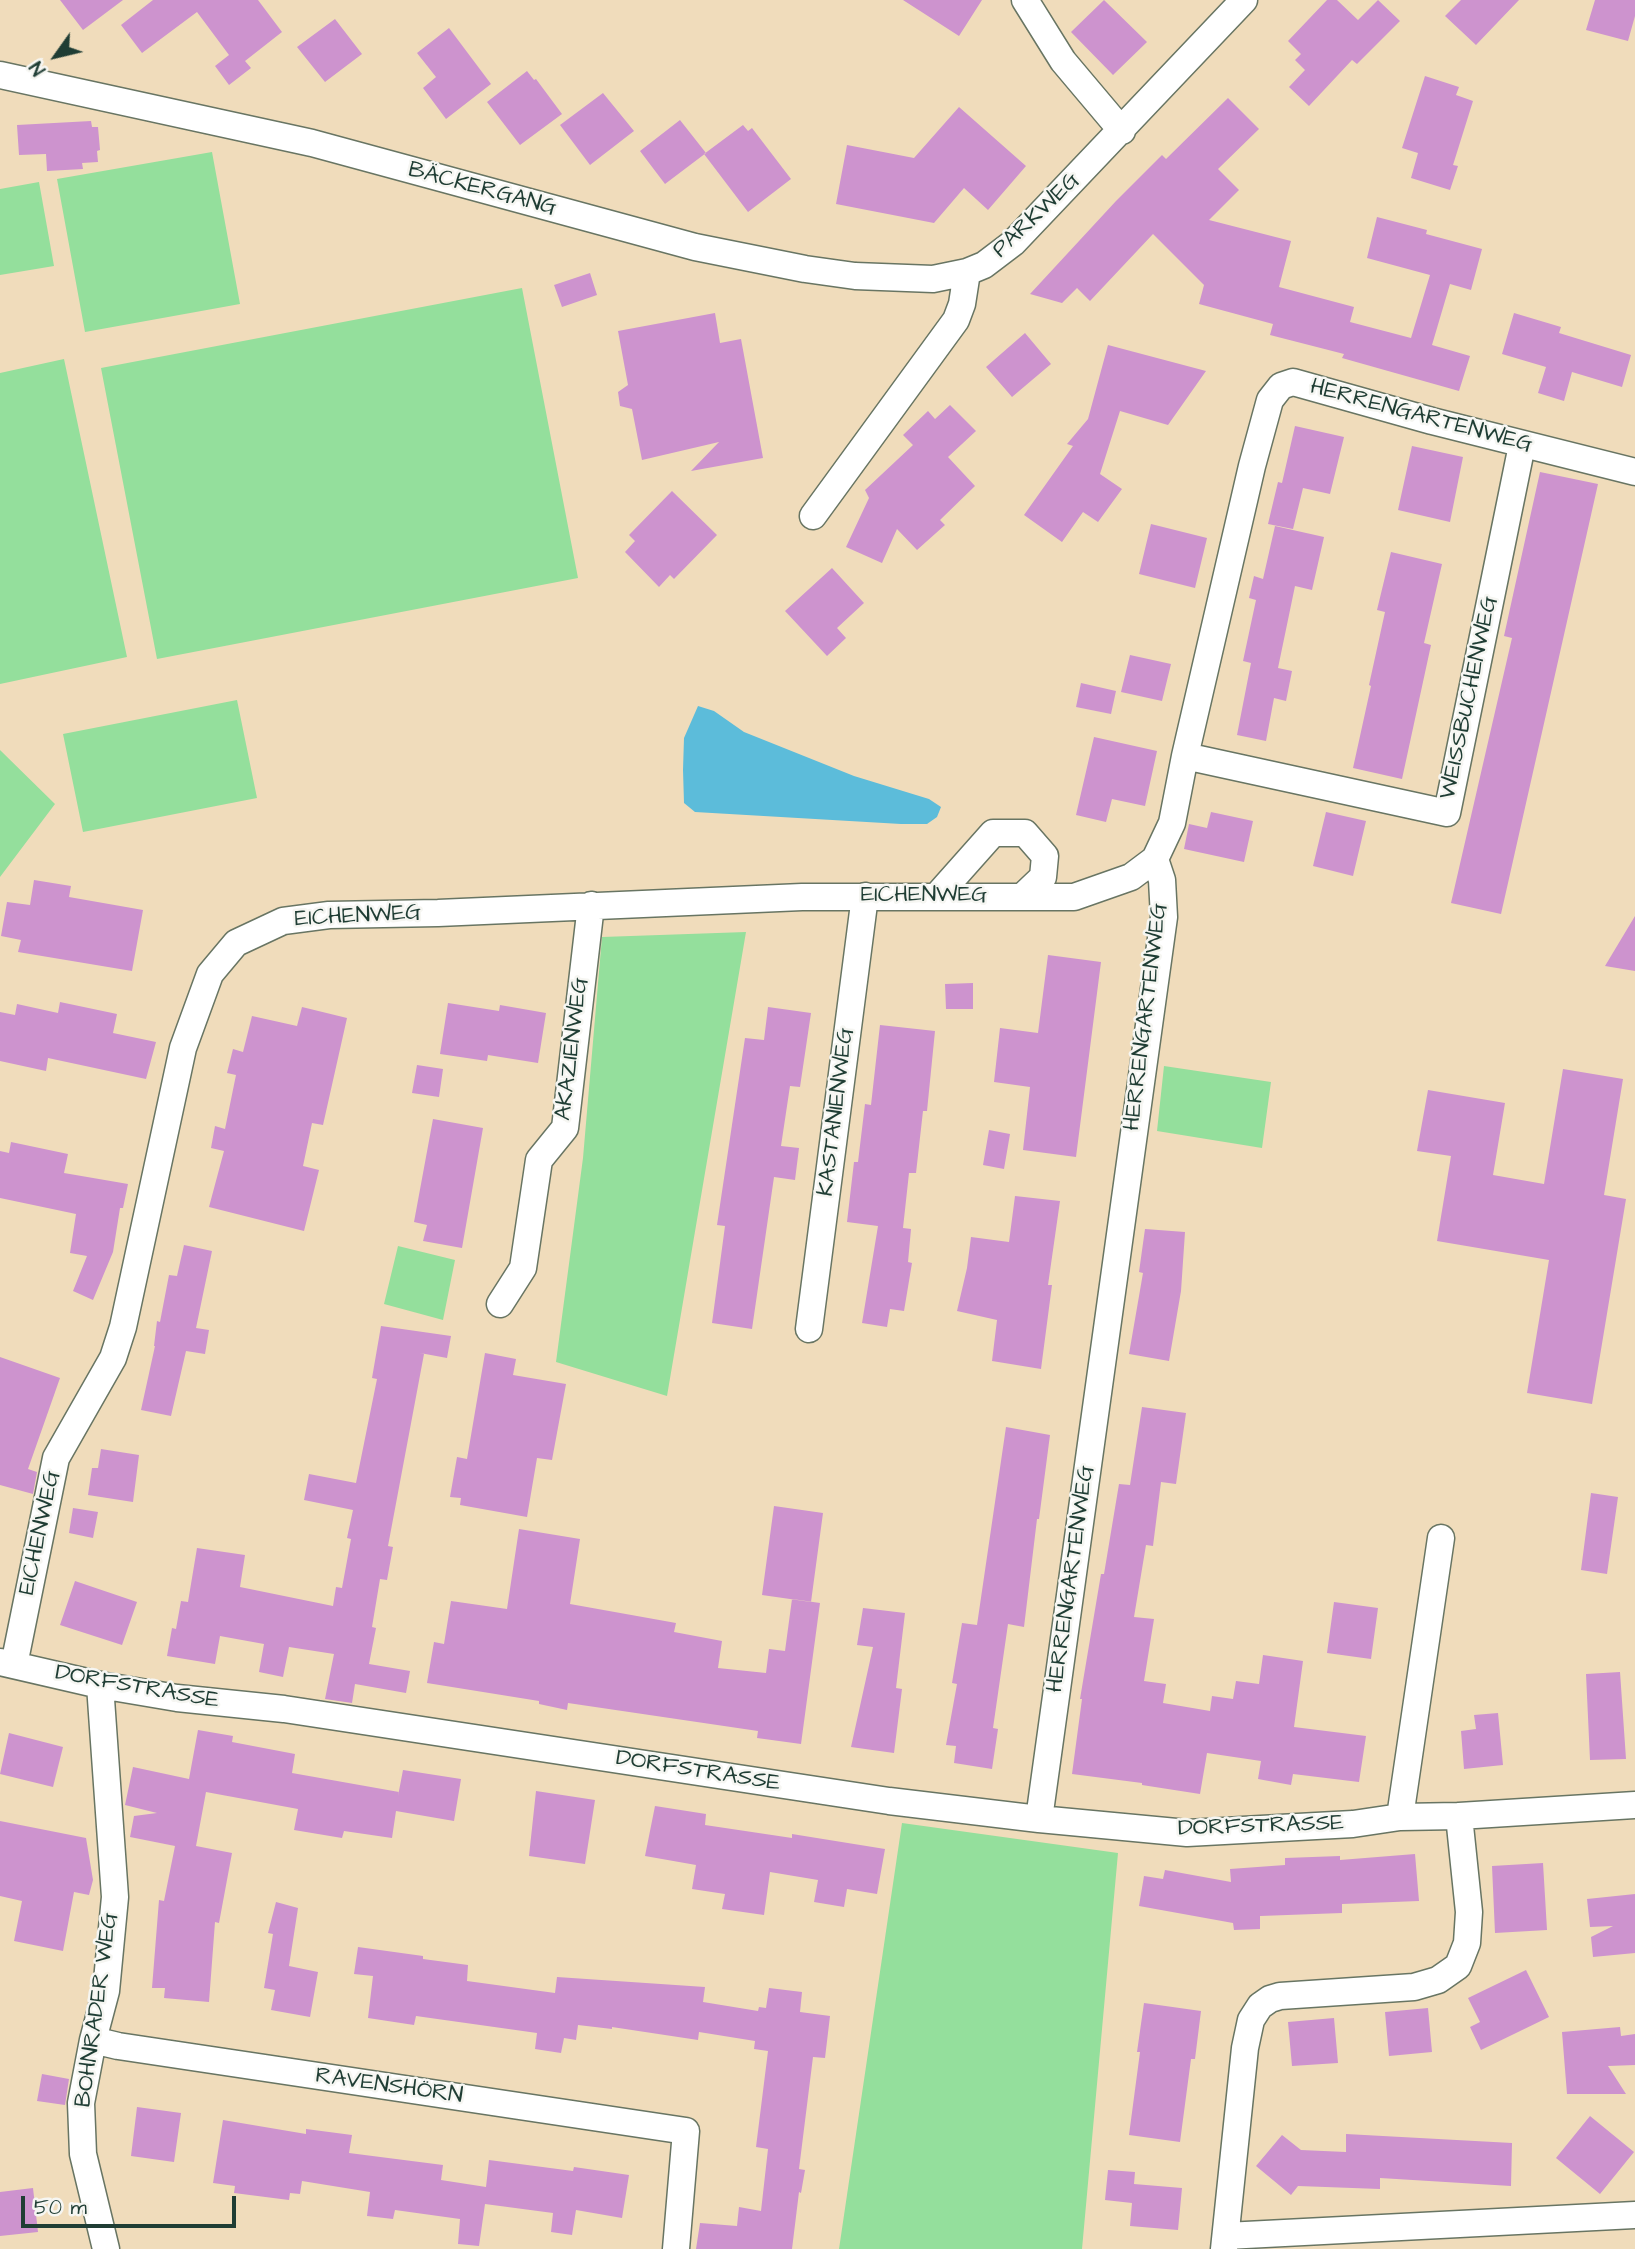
<!DOCTYPE html>
<meta charset="utf-8">
<style>
body{margin:0}
#map{position:relative;width:1635px;height:2249px;overflow:hidden;background:#f0dcbb;font-family:"Architects Daughter",sans-serif}
canvas{display:block}
.north{position:absolute;left:21px;top:21px;width:70px;height:70px;-webkit-text-stroke:5px #f6f6f2;paint-order:stroke;rotate:236deg;font-size:19px;font-weight:700;line-height:28px;text-align:center;color:#1f3d34}
.north::after{content:'';display:block;margin:auto;width:24px;height:32px;background:#1f3d34;clip-path:polygon(50% 0,100% 100%,50% 72%,0 100%)}
.scale{position:absolute;left:21px;top:2196px;width:215px;height:32px;box-sizing:border-box;border:4px solid #1f3d34;border-top:0;padding-left:9px;font-size:21px;line-height:24px;white-space:nowrap;color:#1f3d34;-webkit-text-stroke:5px #f6f6f2;paint-order:stroke}
</style>
<div id="map">
<canvas width="1635" height="2249"></canvas>
<div class="north">N</div>
<div class="scale">50 m</div>
</div>
<script>
const context = document.querySelector('canvas').getContext('2d');
context.lineJoin = 'round';
function paint(path, color) { context.fillStyle = color; context.fill(path, 'evenodd'); }
const poly = rows => new Path2D(rows.map(r => 'M' + r).join(''));
function stroke(path, color, width, dash) { context.strokeStyle = color; context.lineWidth = width; context.lineCap = dash ? 'butt' : 'round'; context.setLineDash(dash || []); context.stroke(path); }
function write(font, color, halo, rows, align = 'center') {
  context.font = font + ' "Architects Daughter",sans-serif'; context.lineWidth = 5; context.setLineDash([]); context.textBaseline = 'middle'; context.strokeStyle = halo; context.fillStyle = color; for (const [text, x, y, turn = 0] of rows) {
    context.save(); context.translate(x, y); context.rotate((+turn || 0) * Math.PI / 180); context.textAlign = isNaN(turn) ? turn : align; if (halo) context.strokeText(text, 0, 0); context.fillText(text, 0, 0); context.restore();
  }
}
const green = poly([
 [212,152,240,304,85,332,57,179],
 [39,182,54,266,0,275,0,189],
 [522,288,578,578,157,659,101,368],
 [64,359,127,657,0,684,0,373],
 [237,700,257,798,83,832,63,734],
 [0,750,55,804,0,877],
 [746,932,667,1396,556,1362,583,1158,602,937],
 [1164,1066,1271,1082,1262,1148,1157,1131],
 [398,1246,455,1260,443,1320,384,1304],
 [902,1823,1118,1853,1082,2249,839,2249]
]);
const water = poly([
 [698,706,714,711,744,732,854,776,929,799,941,807,937,817,927,824,901,824,695,812,684,803,683,770,684,738]
]);
const building = poly([
 [60,0,123,0,83,30],
 [153,0,258,0,282,32,245,61,251,68,229,85,215,66,229,55,197,12,142,53,121,25],
 [903,0,982,0,959,36],
 [1104,0,1147,42,1113,75,1071,32],
 [1327,0,1337,0,1358,20,1378,0,1400,21,1357,64,1352,60,1309,106,1289,87,1305,70,1295,60,1301,54,1288,41],
 [1461,0,1519,0,1476,45,1445,16],
 [1595,0,1635,0,1635,16,1628,41,1586,30],
 [335,19,362,54,325,82,297,47],
 [449,28,491,84,446,119,423,88,436,77,417,53],
 [527,71,534,80,536,79,562,114,520,145,487,102],
 [1425,76,1459,87,1456,95,1473,101,1453,165,1458,166,1450,190,1411,178,1418,153,1402,148],
 [603,93,634,131,590,165,560,125],
 [1228,98,1259,129,1218,169,1239,190,1209,220,1291,241,1279,287,1354,307,1350,322,1411,338,1430,275,1367,258,1377,217,1427,230,1426,234,1482,249,1471,290,1450,284,1432,345,1470,356,1459,391,1342,358,1344,354,1270,335,1273,324,1199,304,1204,285,1153,234,1090,301,1077,288,1062,303,1030,294,1116,201,1162,155,1166,159],
 [959,107,1026,166,988,210,964,188,934,223,836,204,847,145,914,158],
 [680,120,706,153,665,184,640,151],
 [91,121,92,127,98,127,100,150,97,151,98,162,82,163,83,169,47,171,46,154,19,155,17,125],
 [743,125,748,131,752,128,791,179,748,212,704,154],
 [590,273,597,295,562,307,554,285],
 [715,313,720,343,741,339,763,458,691,471,719,442,642,460,632,409,620,406,618,392,628,385,618,331],
 [1514,313,1561,327,1559,333,1631,355,1622,387,1572,372,1564,401,1538,393,1546,367,1502,354],
 [1025,333,1051,364,1012,397,986,367],
 [1108,345,1206,371,1168,425,1120,411,1100,474,1122,489,1098,522,1083,512,1062,542,1024,515,1073,446,1067,444,1088,419],
 [950,405,976,431,948,457,975,486,940,520,945,525,917,550,897,529,882,563,846,547,869,498,865,490,913,445,903,435,928,411,935,419],
 [1295,426,1344,437,1330,494,1303,488,1293,529,1268,524,1278,482,1282,483],
 [1412,446,1463,457,1450,522,1398,510],
 [1540,472,1598,484,1501,914,1451,903,1512,638,1504,636],
 [672,491,717,535,674,579,670,575,659,587,625,552,635,541,629,535],
 [1151,524,1207,538,1195,588,1139,574],
 [1275,526,1324,537,1312,590,1295,586,1278,668,1292,671,1286,701,1274,698,1266,741,1237,735,1251,663,1243,661,1256,600,1249,598,1254,576,1263,579],
 [1391,552,1442,564,1424,643,1431,645,1402,779,1353,768,1371,686,1369,685,1385,612,1377,610],
 [832,568,864,603,837,628,846,638,827,656,785,611],
 [1130,655,1171,664,1162,701,1121,692],
 [1081,683,1116,691,1111,714,1076,707],
 [1094,737,1157,751,1145,806,1112,799,1106,822,1076,815],
 [1211,812,1253,821,1244,862,1184,849,1189,824,1207,828],
 [1326,812,1366,821,1353,876,1313,866],
 [34,880,71,886,69,897,143,910,132,971,18,952,21,940,1,936,7,902,30,905],
 [1635,916,1635,971,1605,966],
 [1048,955,1101,962,1076,1157,1023,1150,1030,1087,994,1082,1000,1028,1038,1033],
 [973,983,973,1009,946,1009,945,984],
 [60,1002,117,1014,113,1033,156,1042,146,1079,48,1058,46,1071,0,1061,0,1012,15,1015,17,1004,58,1013],
 [448,1003,499,1011,500,1005,546,1013,538,1063,488,1055,487,1061,440,1054],
 [302,1007,347,1018,323,1125,312,1123,303,1166,319,1170,304,1231,209,1207,224,1151,211,1148,215,1126,225,1129,236,1075,227,1073,233,1049,243,1052,252,1016,297,1026],
 [768,1007,811,1013,800,1087,790,1086,781,1146,799,1148,795,1180,774,1177,752,1329,712,1323,725,1226,717,1225,745,1038,764,1040],
 [880,1025,935,1031,927,1111,923,1111,916,1173,909,1173,903,1228,911,1229,908,1262,912,1263,904,1311,890,1309,887,1327,862,1323,878,1226,847,1222,854,1162,858,1162,865,1104,871,1105],
 [417,1065,443,1069,439,1097,412,1093],
 [1563,1069,1623,1079,1604,1195,1626,1199,1592,1404,1527,1393,1549,1260,1437,1241,1451,1156,1417,1151,1428,1090,1505,1103,1493,1175,1544,1184],
 [433,1119,483,1128,462,1248,423,1241,427,1225,414,1222],
 [989,1130,1010,1134,1004,1169,983,1165],
 [11,1142,68,1154,64,1173,128,1184,123,1208,120,1208,113,1252,93,1300,73,1291,87,1256,70,1253,76,1214,0,1198,0,1151,9,1153],
 [1015,1196,1060,1201,1048,1285,1052,1285,1041,1369,992,1361,997,1320,957,1311,967,1268,971,1237,1009,1242],
 [1145,1229,1185,1232,1181,1291,1169,1361,1129,1354,1143,1273,1139,1272],
 [184,1245,212,1251,196,1328,209,1330,205,1354,186,1351,171,1416,141,1410,155,1346,154,1346,157,1321,160,1322,169,1275,177,1276],
 [381,1326,451,1336,447,1358,420,1353,424,1354,388,1546,393,1547,387,1580,380,1579,372,1627,376,1628,369,1664,410,1671,406,1693,355,1684,352,1703,325,1699,334,1654,289,1647,283,1677,259,1672,264,1644,220,1636,215,1664,167,1656,172,1628,176,1629,181,1601,188,1602,197,1548,245,1555,240,1587,333,1606,336,1587,342,1588,351,1539,347,1538,353,1510,304,1500,309,1474,356,1483,377,1379,372,1378],
 [485,1353,516,1359,513,1375,566,1384,552,1460,537,1458,527,1517,460,1505,461,1498,450,1497,457,1457,467,1459],
 [0,1357,60,1378,28,1469,37,1472,33,1494,0,1485],
 [1142,1407,1186,1413,1176,1484,1161,1482,1153,1546,1146,1545,1134,1617,1154,1619,1144,1681,1166,1684,1163,1703,1210,1711,1212,1696,1233,1699,1236,1681,1259,1684,1263,1655,1303,1661,1294,1727,1366,1736,1359,1782,1293,1774,1291,1785,1258,1779,1261,1761,1207,1753,1200,1794,1142,1785,1142,1783,1072,1774,1082,1699,1080,1699,1101,1574,1104,1574,1119,1484,1130,1485],
 [1006,1427,1050,1435,1039,1519,1037,1519,1024,1627,1008,1624,993,1728,998,1729,992,1769,954,1763,956,1746,946,1745,957,1684,952,1683,962,1623,977,1625],
 [101,1449,139,1455,133,1502,88,1495,92,1468,98,1468],
 [1591,1493,1618,1497,1607,1574,1581,1570],
 [774,1506,823,1513,811,1602,762,1595],
 [73,1508,98,1512,93,1538,69,1533],
 [519,1529,580,1539,570,1604,676,1623,674,1632,722,1641,718,1668,766,1673,769,1649,785,1651,792,1599,820,1603,801,1744,757,1738,758,1731,568,1703,567,1710,539,1704,539,1701,427,1683,434,1642,444,1644,451,1601,507,1609],
 [75,1581,137,1602,122,1645,60,1625],
 [1334,1602,1378,1608,1371,1659,1327,1653],
 [863,1608,905,1613,896,1688,902,1689,894,1753,851,1747,873,1647,857,1645],
 [1620,1672,1626,1759,1590,1760,1586,1674],
 [1498,1713,1503,1765,1464,1769,1461,1731,1476,1729,1474,1715],
 [198,1730,233,1736,232,1742,295,1754,292,1773,399,1792,398,1796,403,1770,461,1779,454,1821,396,1811,392,1838,344,1831,342,1838,294,1830,298,1809,206,1792,196,1846,232,1853,219,1923,215,1922,209,2002,164,1998,165,1988,152,1988,159,1900,164,1901,175,1846,130,1837,134,1816,157,1813,125,1805,133,1767,189,1779],
 [9,1733,63,1747,53,1787,0,1774],
 [536,1791,595,1800,585,1864,529,1856],
 [655,1806,706,1814,705,1825,792,1838,792,1834,885,1849,877,1894,847,1889,844,1907,814,1902,818,1880,770,1872,764,1915,722,1909,725,1894,692,1889,696,1865,645,1856],
 [0,1821,86,1838,93,1880,89,1895,74,1892,63,1951,14,1941,22,1901,0,1896],
 [1415,1854,1419,1901,1342,1904,1342,1913,1260,1916,1260,1929,1234,1930,1233,1923,1139,1906,1144,1876,1163,1879,1165,1870,1231,1882,1230,1869,1285,1865,1285,1858,1340,1856,1340,1860],
 [1543,1863,1547,1930,1495,1933,1492,1866],
 [1635,1894,1635,1953,1593,1957,1591,1937,1613,1926,1590,1927,1587,1899],
 [276,1902,298,1908,289,1966,318,1972,310,2017,271,2010,275,1990,264,1988,273,1934,268,1933],
 [358,1947,423,1956,423,1959,468,1965,467,1981,555,1993,557,1977,705,1987,703,2002,758,2011,759,2007,766,2008,769,1988,802,1992,800,2012,830,2016,825,2058,813,2057,799,2169,805,2170,801,2193,799,2192,792,2249,696,2249,700,2223,737,2226,739,2207,761,2211,768,2149,756,2147,768,2051,754,2049,755,2041,699,2032,698,2040,612,2027,612,2029,578,2025,576,2040,564,2038,561,2053,535,2049,537,2033,416,2016,414,2025,368,2018,373,1976,354,1974],
 [1526,1970,1549,2017,1481,2050,1470,2027,1480,2022,1468,1998],
 [1144,2003,1201,2011,1195,2059,1191,2059,1180,2142,1129,2135,1140,2052,1137,2052],
 [1428,2008,1432,2052,1389,2056,1385,2012],
 [1334,2018,1338,2063,1292,2066,1288,2022],
 [1620,2027,1621,2036,1635,2034,1635,2065,1608,2066,1626,2094,1567,2094,1562,2032],
 [42,2074,69,2079,65,2105,37,2101],
 [137,2107,181,2113,174,2162,131,2156],
 [1590,2116,1634,2152,1600,2194,1556,2158],
 [223,2120,306,2134,306,2129,352,2135,349,2153,443,2165,441,2180,486,2187,489,2160,573,2171,574,2167,629,2175,622,2218,576,2210,572,2235,551,2232,553,2213,485,2204,479,2246,458,2244,460,2219,395,2210,393,2219,367,2216,370,2192,302,2181,300,2194,290,2193,289,2200,234,2193,235,2186,213,2183],
 [1346,2134,1512,2143,1511,2186,1380,2178,1380,2189,1298,2186,1291,2195,1256,2166,1282,2135,1301,2150,1346,2152],
 [1108,2170,1135,2172,1134,2184,1182,2188,1178,2230,1130,2226,1132,2203,1105,2200],
 [33,2188,38,2232,0,2236,0,2192]
]);
const street = poly([
 [1025,0,1063,61,1122,131],
 [0,75,312,143,695,247,805,269,855,276,933,279,967,272,984,265,1013,243,1244,0],
 [813,516,956,320,962,304,967,272],
 [1185,756,1447,813,1522,445],
 [937,896,993,833,1025,833,1045,856,1043,877,1023,896],
 [500,1304,523,1268,539,1160,565,1128,591,905],
 [809,1329,865,896],
 [0,1662,100,1685,177,1698,284,1709,889,1801,1039,1819,1187,1833,1353,1824,1400,1817,1459,1816,1635,1805],
 [14,1665,56,1458,113,1358,123,1327,183,1048,210,974,236,943,283,921,329,915,438,913,802,897,1074,897,1131,877,1155,859],
 [100,1685,115,1897,106,1991,93,2040,81,2103,83,2154,106,2249],
 [1400,1817,1441,1538],
 [1039,1819,1164,917,1162,880,1155,859,1172,823,1185,756,1252,466,1270,400,1281,386,1293,382,1432,421,1635,472],
 [93,2040,118,2046,686,2131,676,2249],
 [1226,2236,1635,2215],
 [1224,2249,1245,2048,1251,2020,1260,2006,1270,1999,1280,1996,1414,1987,1438,1980,1458,1966,1467,1943,1469,1912,1459,1816]
]);
const streetNames = [
 ["BÄCKERGANG",482,190,15],
 ["PARKWEG",1037,216,-44],
 ["HERRENGARTENWEG",1421,417,15],
 ["WEISSBUCHENWEG",1470,698,-78],
 ["EICHENWEG",924,896],
 ["EICHENWEG",358,917,-3],
 ["HERRENGARTENWEG",1147,1017,-83],
 ["AKAZIENWEG",573,1049,-83],
 ["KASTANIENWEG",837,1112,-83],
 ["EICHENWEG",41,1533,-78],
 ["HERRENGARTENWEG",1072,1579,-82],
 ["DORFSTRASSE",137,1688,10],
 ["DORFSTRASSE",698,1772,9],
 ["DORFSTRASSE",1261,1827,-2],
 ["BOHNRADER WEG",98,2010,-82],
 ["RAVENSHÖRN",389,2087,8]
];
paint(green, '#94df9c');
paint(water, '#5cbcda');
paint(building, '#cd93ce');
stroke(street, '#687563', 29);
stroke(street, '#fff', 26);
write('23px', '#1f3d34', '#f6f6f2', streetNames);
</script>
